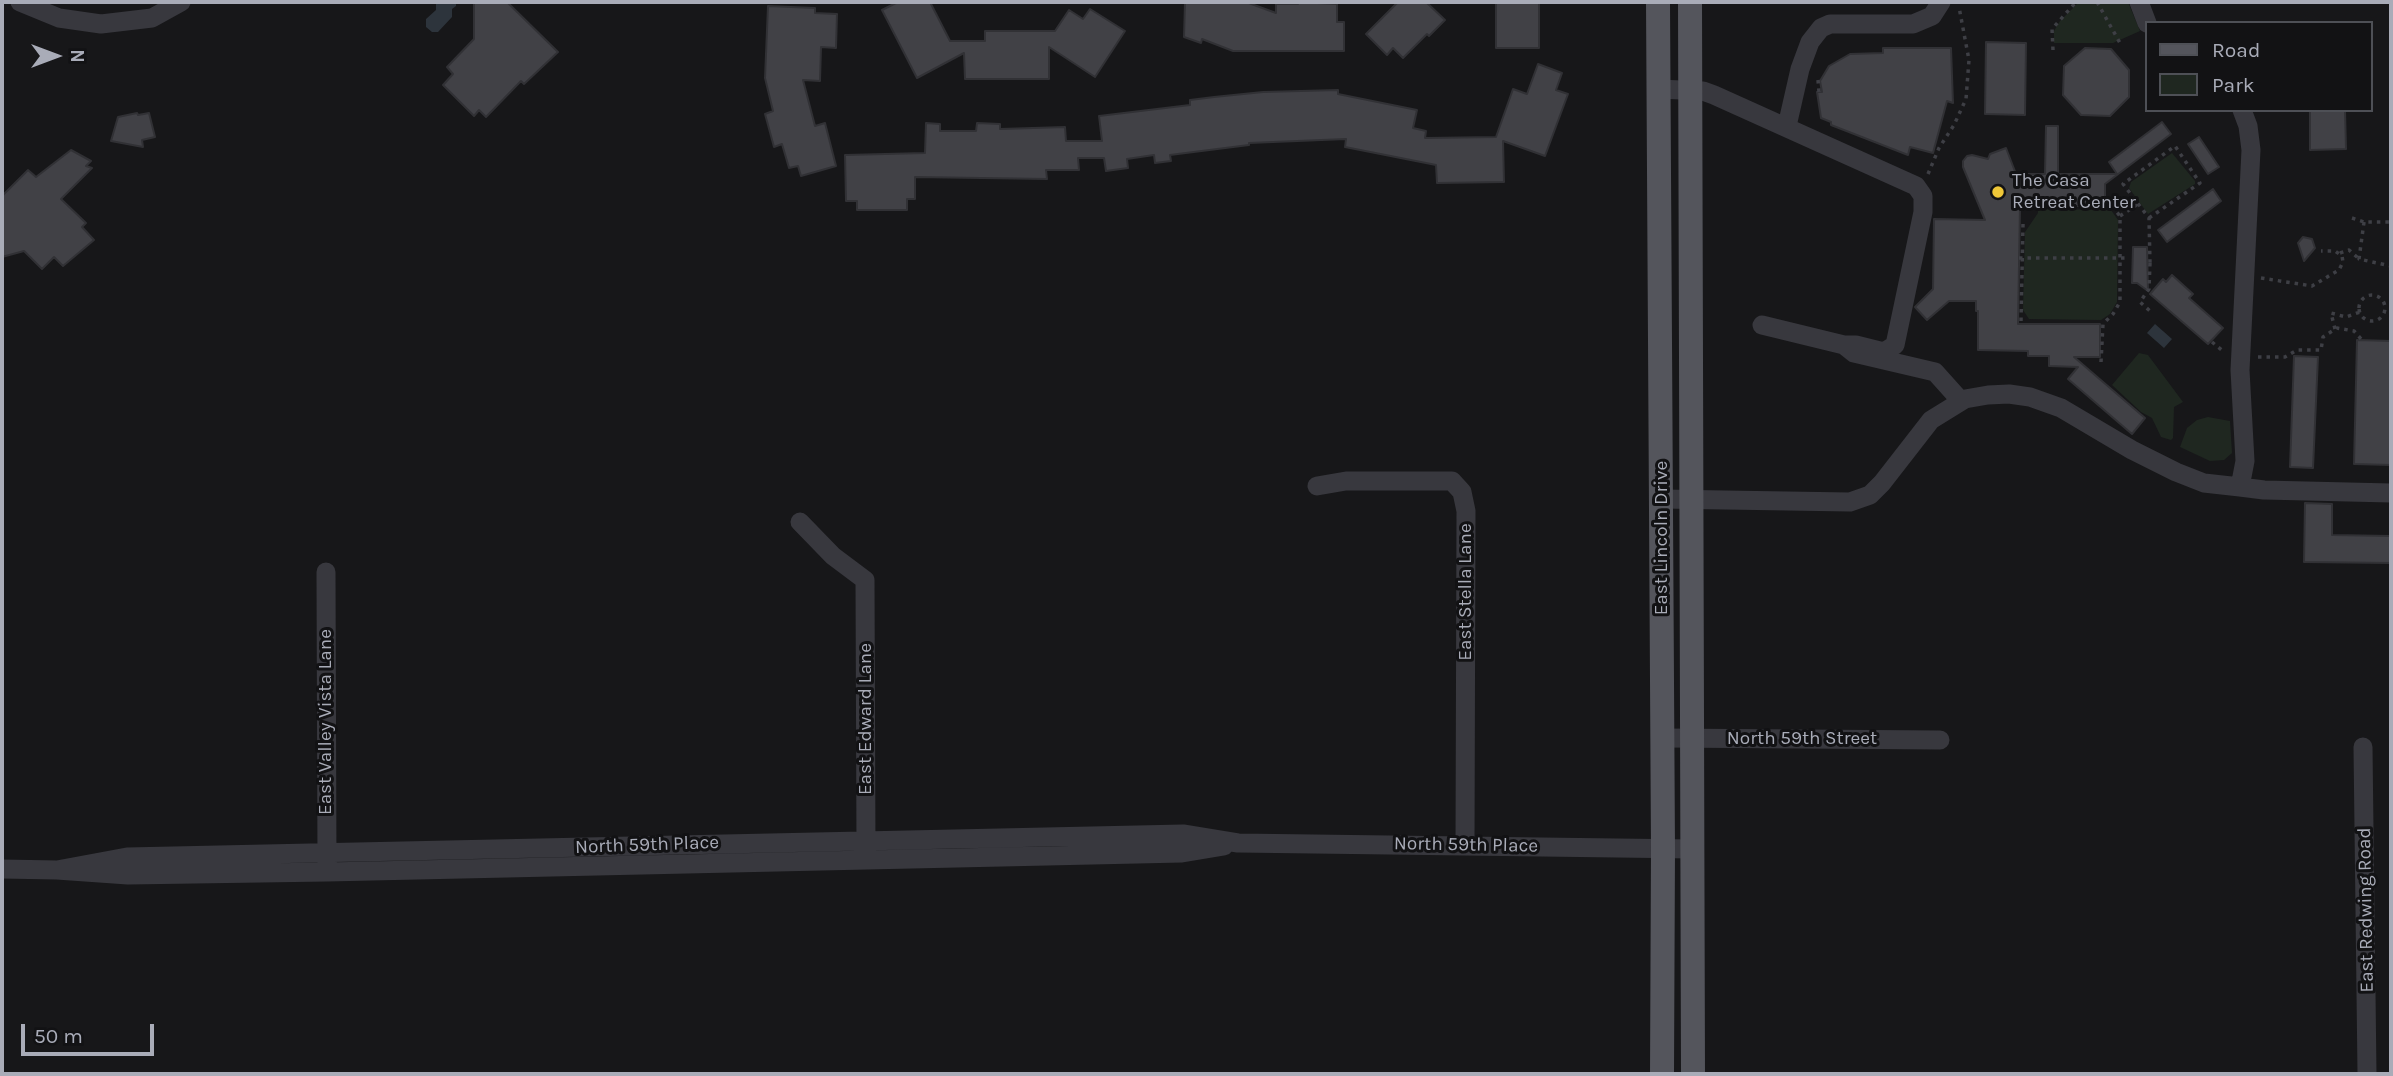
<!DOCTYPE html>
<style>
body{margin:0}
#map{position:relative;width:2393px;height:1076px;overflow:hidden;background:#171719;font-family:Karla,sans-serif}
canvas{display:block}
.frame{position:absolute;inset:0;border:4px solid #a9acb8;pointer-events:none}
.legend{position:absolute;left:2145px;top:21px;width:228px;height:91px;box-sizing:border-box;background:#121214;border:2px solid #4e5056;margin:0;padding:9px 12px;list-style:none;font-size:21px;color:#a9acb8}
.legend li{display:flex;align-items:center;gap:14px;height:35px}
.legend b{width:35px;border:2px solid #4e5056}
.north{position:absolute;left:21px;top:21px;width:70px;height:70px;-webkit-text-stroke:5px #121214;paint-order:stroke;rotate:90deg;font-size:19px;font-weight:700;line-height:28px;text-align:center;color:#a9acb8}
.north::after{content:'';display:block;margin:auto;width:24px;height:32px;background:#a9acb8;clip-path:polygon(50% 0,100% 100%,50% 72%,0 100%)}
.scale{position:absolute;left:21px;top:1024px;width:133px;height:32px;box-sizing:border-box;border:4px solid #a9acb8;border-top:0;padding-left:9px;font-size:21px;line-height:24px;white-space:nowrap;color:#a9acb8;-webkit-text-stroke:5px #121214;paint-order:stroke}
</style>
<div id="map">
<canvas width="2393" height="1076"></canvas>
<div class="frame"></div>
<ul class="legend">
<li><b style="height:9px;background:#54555c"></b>Road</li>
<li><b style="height:19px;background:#1f2720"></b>Park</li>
</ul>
<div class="north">N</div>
<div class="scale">50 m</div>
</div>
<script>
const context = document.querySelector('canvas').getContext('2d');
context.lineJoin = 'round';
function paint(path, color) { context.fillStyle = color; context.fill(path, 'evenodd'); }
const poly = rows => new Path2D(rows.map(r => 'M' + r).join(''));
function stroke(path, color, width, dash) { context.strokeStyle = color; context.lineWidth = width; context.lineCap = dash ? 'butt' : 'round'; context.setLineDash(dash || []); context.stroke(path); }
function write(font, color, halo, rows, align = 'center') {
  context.font = font + ' Karla,sans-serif'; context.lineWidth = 6; context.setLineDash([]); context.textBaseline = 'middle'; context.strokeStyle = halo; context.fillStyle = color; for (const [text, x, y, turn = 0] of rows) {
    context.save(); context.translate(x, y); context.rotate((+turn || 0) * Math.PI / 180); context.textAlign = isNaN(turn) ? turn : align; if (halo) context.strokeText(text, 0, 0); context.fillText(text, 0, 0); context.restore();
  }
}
const green = poly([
 [2079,2,2128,2,2140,31,2113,43,2054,43,2054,31,2060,21],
 [2172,153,2195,181,2195,184,2148,214,2129,188,2131,182],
 [2038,209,2111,210,2118,220,2117,302,2110,314,2101,320,2029,319,2023,310,2025,232,2038,213],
 [2139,353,2148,355,2183,402,2174,407,2173,438,2171,440,2161,437,2152,418,2141,412,2112,385],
 [2208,417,2230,421,2232,453,2224,460,2210,461,2180,447,2187,428,2197,420]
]);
const water = poly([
 [436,2,456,2,456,6,452,9,452,17,438,32,432,32,426,27,426,19,436,10],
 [2155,324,2172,339,2164,348,2147,333]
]);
const building = poly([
 [474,2,507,2,558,52,524,84,521,81,486,117,479,110,474,116,443,85,453,74,447,67,474,39,474,2],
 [898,2,930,2,950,41,985,41,985,31,1055,31,1069,10,1083,19,1090,9,1125,31,1095,77,1049,47,1049,79,965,79,964,53,917,78,882,10,898,2],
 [1185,2,1246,2,1276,13,1276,4,1298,4,1298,2,1337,4,1337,22,1344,22,1344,51,1233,51,1202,39,1201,43,1184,37,1185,2],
 [1398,2,1426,2,1445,20,1429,36,1427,34,1403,58,1393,48,1387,55,1366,34,1398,2],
 [1496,2,1539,2,1539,48,1496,48,1496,2],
 [768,6,815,8,815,13,837,14,836,48,821,47,820,81,803,80,815,126,825,123,836,166,801,176,798,166,789,168,782,144,774,147,765,114,773,111,765,78,768,6],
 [1986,42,2026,43,2025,115,1985,114,1986,42],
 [1883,48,1951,48,1953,103,1947,101,1933,153,1910,147,1908,155,1831,125,1831,122,1821,118,1817,92,1822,92,1820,81,1829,66,1850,54,1883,53,1883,48],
 [2085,48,2111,49,2129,70,2129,97,2110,116,2081,115,2063,95,2064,66,2085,48],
 [1538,64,1562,73,1556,90,1568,94,1545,156,1503,141,1504,182,1437,183,1436,165,1345,147,1346,139,1249,143,1249,145,1170,155,1171,161,1155,163,1154,155,1127,159,1128,168,1106,171,1104,158,1078,158,1079,170,1046,170,1047,179,915,177,915,199,907,199,907,210,857,210,857,201,846,201,845,155,925,153,926,123,940,124,940,131,976,131,977,123,1000,124,1000,129,1065,127,1066,141,1102,141,1099,116,1190,105,1190,100,1214,97,1263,92,1338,90,1338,94,1417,110,1413,128,1426,131,1425,138,1496,137,1513,89,1527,94,1538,64],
 [2310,110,2345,110,2346,149,2310,150,2310,110],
 [137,113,138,115,149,113,155,137,142,140,143,147,111,141,118,117,137,113],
 [2162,122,2171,134,2105,184,2105,206,2020,206,2018,324,2100,324,2100,357,2074,357,2145,418,2132,434,2068,379,2078,367,2049,366,2049,356,2028,356,2028,351,1978,350,1978,311,1976,311,1976,301,1949,301,1927,320,1915,307,1933,289,1934,219,1985,220,1963,167,1963,161,1967,156,1972,155,1988,159,1990,154,2006,148,2016,174,2045,174,2046,126,2058,126,2058,174,2117,174,2109,162,2162,122],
 [2199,137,2219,167,2208,174,2188,144,2199,137],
 [71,150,91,161,86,166,92,168,61,199,86,223,82,227,94,240,63,266,54,257,42,269,24,251,2,257,2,196,28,170,36,177,71,150],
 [2213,189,2221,201,2167,242,2158,230,2213,189],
 [2303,237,2312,239,2315,248,2304,261,2298,243,2303,237],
 [2133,247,2147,247,2148,291,2137,283,2132,283,2133,247],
 [2172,275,2193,294,2189,298,2223,328,2208,344,2150,294,2163,279,2166,282,2172,275],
 [2357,340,2391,341,2391,465,2354,464,2357,340],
 [2294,356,2318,357,2313,468,2290,467,2294,356],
 [2305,503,2332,504,2332,535,2391,536,2391,563,2304,562,2305,503]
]);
const path = poly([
 [2097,2,2120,43],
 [2053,50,2052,29,2076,2],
 [1818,80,1819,92],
 [1928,174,1939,148,1954,125,1966,99,1969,60,1959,7],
 [2120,216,2138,204],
 [2149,218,2200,183,2175,146,2123,184,2149,218,2150,263,2153,264],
 [2352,218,2364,222,2391,222],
 [2364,222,2359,259,2391,266],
 [2340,253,2349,250,2358,258],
 [2019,258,2125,258],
 [2150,263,2149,289,2140,302,2150,311],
 [2261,278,2312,286,2339,270,2343,262,2342,256,2335,251,2321,251],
 '2359 308a13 13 0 1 1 26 0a13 13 0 1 1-26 0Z',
 [2021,321,2023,224],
 [2335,329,2331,313,2346,317,2360,312],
 [2212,342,2224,352],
 [2258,357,2285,357,2297,350,2321,350,2323,337,2337,328,2354,331,2362,340],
 [2101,362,2103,324,2113,314,2120,302,2120,216,2111,205]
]);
const minor = poly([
 [20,2,59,18,101,24,152,18,181,2],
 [2139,2,2147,23],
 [1659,89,1703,91,1714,95,1916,186,1923,196,1923,212,1895,345,1884,352,1856,345,1844,345,1854,353,1935,372,1961,401],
 [1787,126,1800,69,1810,42,1821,28,1830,24,1913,24,1932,16,1941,2],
 [1762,325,1844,345],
 [1317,486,1346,481,1452,481,1462,492,1466,511,1465,844],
 [2240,487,2264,490,2391,493],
 [1662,499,1850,502,1870,495,1882,483,1931,420,1965,399,1988,395,2009,394,2030,397,2061,408,2132,450,2176,472,2204,483,2240,487,2245,461,2240,370,2251,150,2248,126,2242,110],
 [800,522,833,556,865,580,866,851],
 [326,572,327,865],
 [1663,738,1940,740],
 [2363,747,2367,1074],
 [2,869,57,870,128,875,327,872,1182,853,1224,846],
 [57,870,127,857,1183,834,1238,843,1693,849]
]);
const major = poly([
 [1658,2,1663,849,1662,1074],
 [1690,2,1693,1074]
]);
const markers = [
 [1998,192,7,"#efc738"]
];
const poiNames = [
 ["The Casa",2012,181],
 ["Retreat Center",2012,203]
];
const streetNames = [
 ["East Lincoln Drive",1662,538,-90],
 ["East Stella Lane",1466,592,-90],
 ["East Edward Lane",866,719,-90],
 ["East Valley Vista Lane",326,722,-90],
 ["North 59th Street",1802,739],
 ["North 59th Place",647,845,-2],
 ["North 59th Place",1466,845,1],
 ["East Redwing Road",2366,910,-91]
];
paint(green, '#1f2720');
paint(water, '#2d343c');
paint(building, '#414146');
stroke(building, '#313135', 2);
stroke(path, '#3e3f45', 3.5, [3.5, 5]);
stroke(minor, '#38383e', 19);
stroke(major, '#54555c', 24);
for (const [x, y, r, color] of markers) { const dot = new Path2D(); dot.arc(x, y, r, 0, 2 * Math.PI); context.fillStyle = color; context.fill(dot); stroke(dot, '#121214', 2.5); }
write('19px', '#a9acb8', '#121214', poiNames, 'left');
write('19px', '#a9acb8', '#121214', streetNames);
</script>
